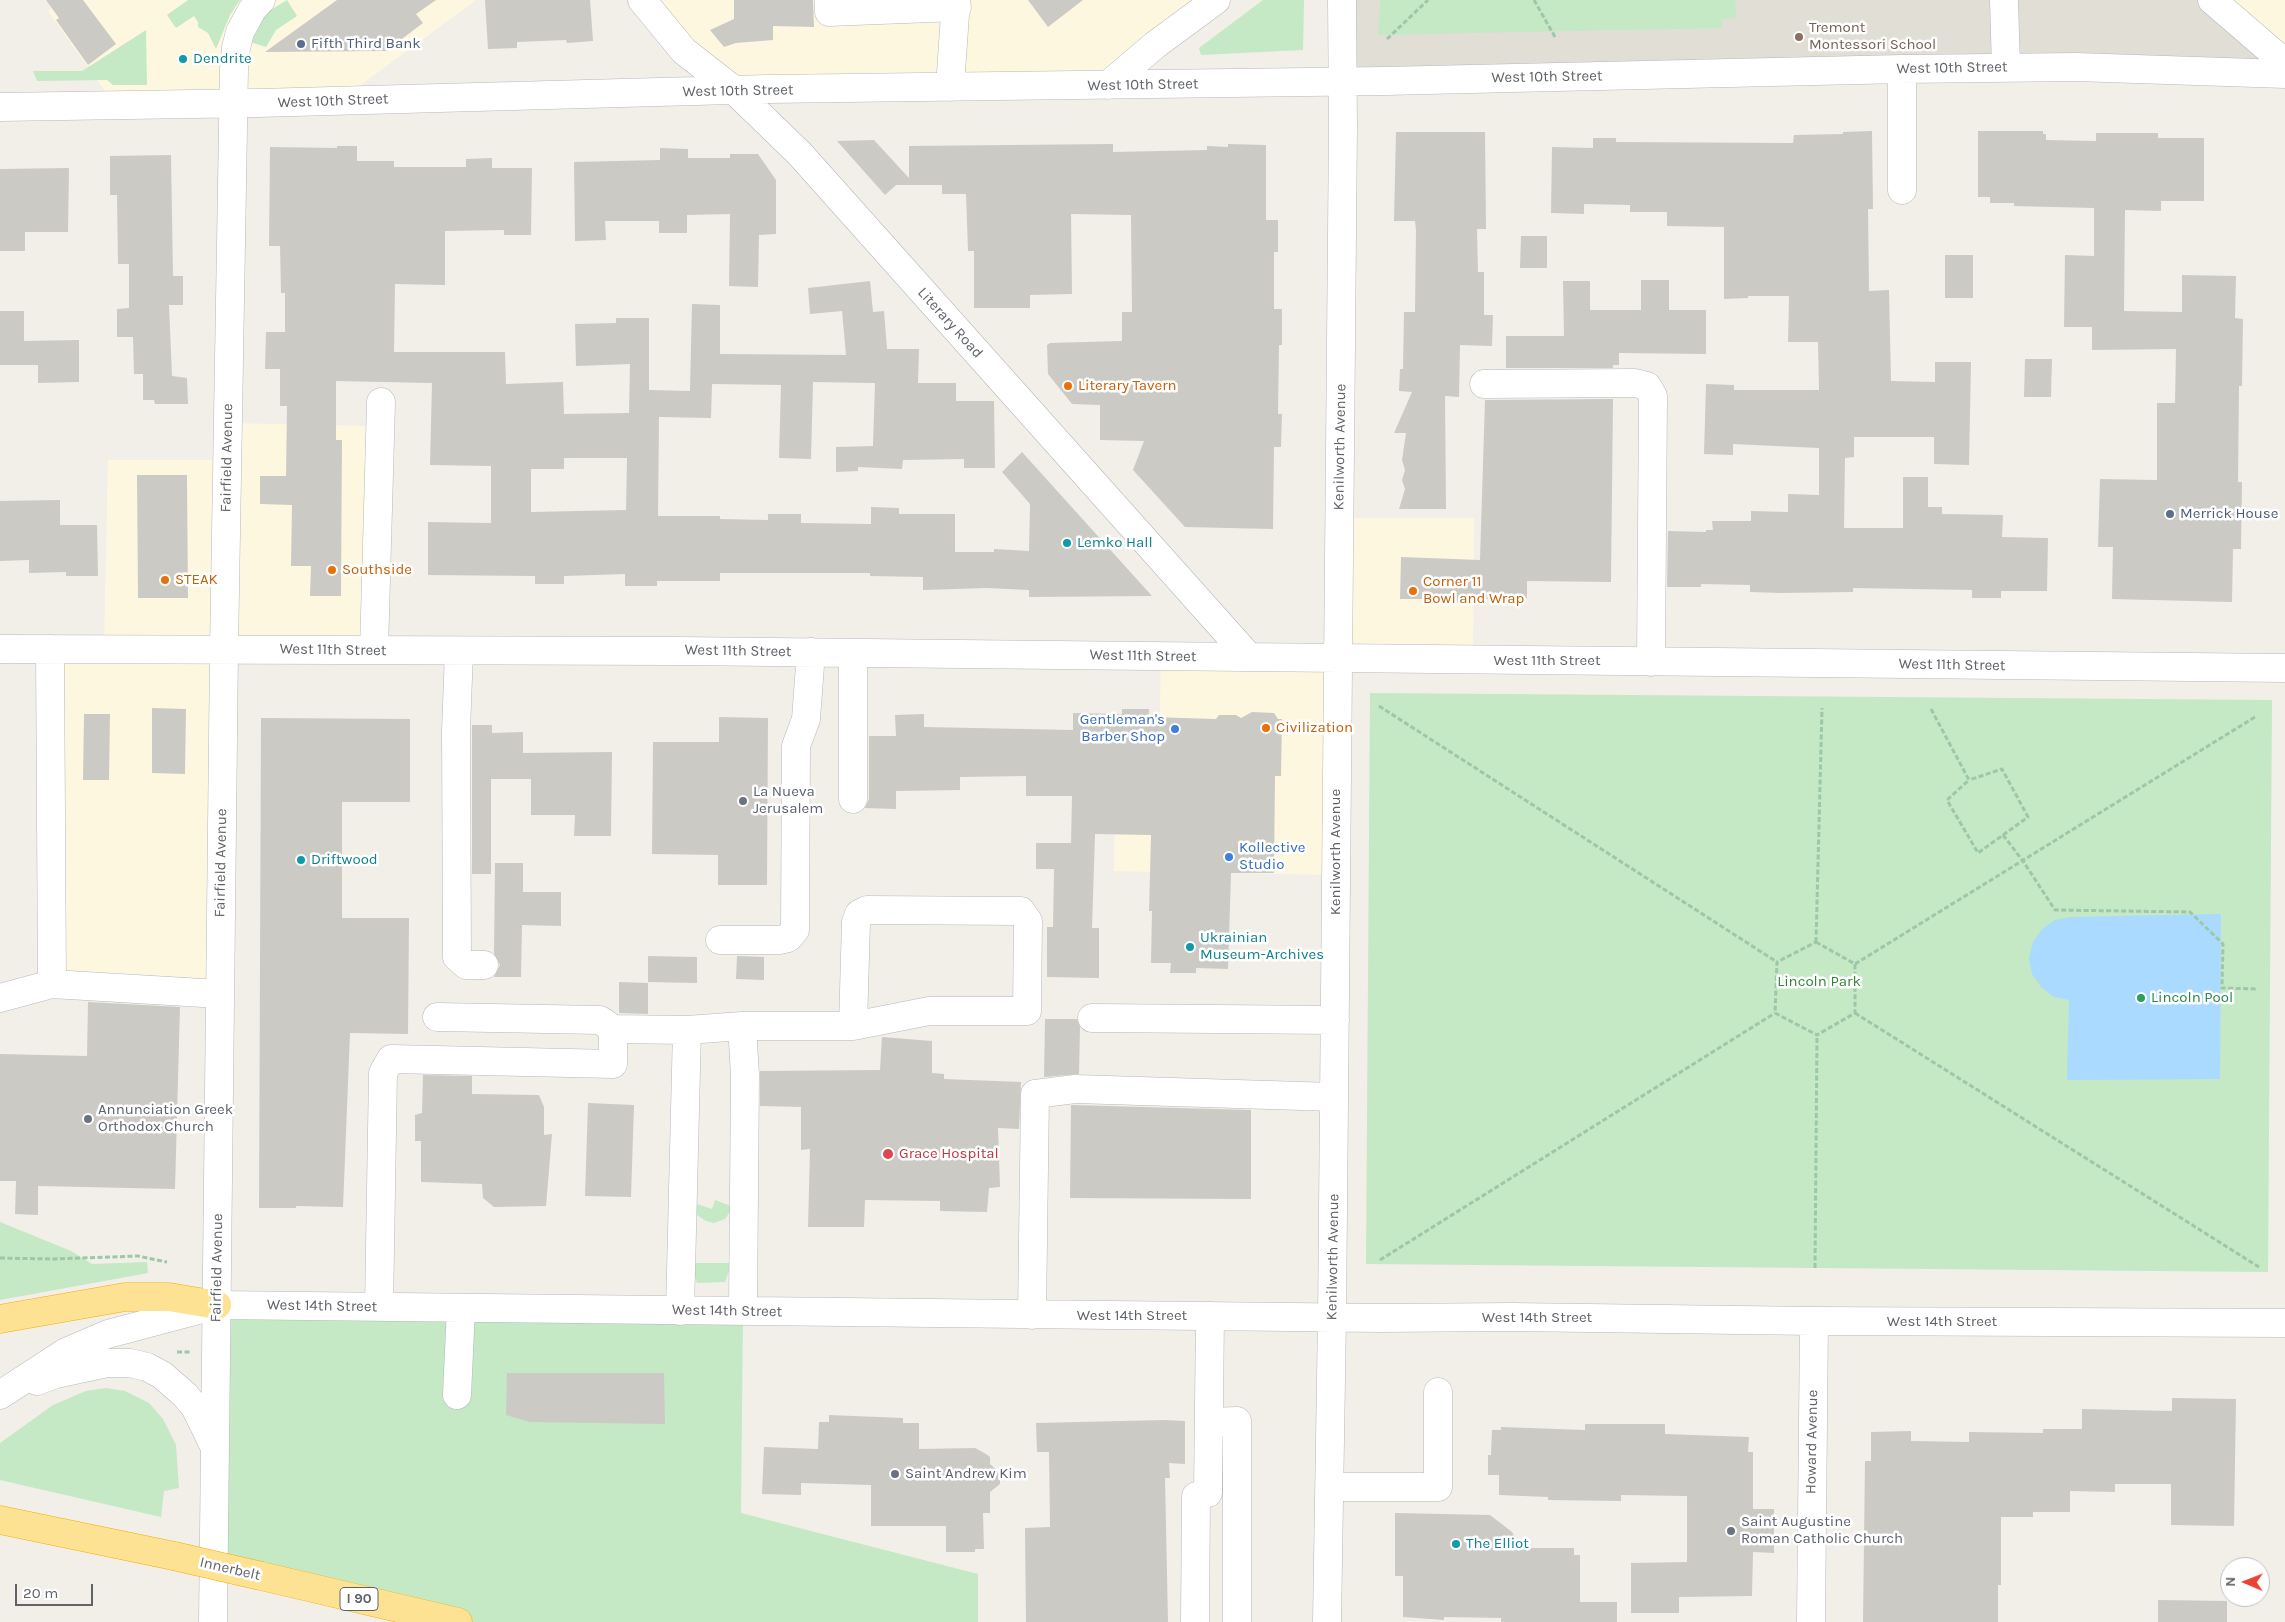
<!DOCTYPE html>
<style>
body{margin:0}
#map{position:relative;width:2285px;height:1622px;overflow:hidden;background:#f1efe8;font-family:Karla,sans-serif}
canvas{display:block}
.north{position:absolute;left:2220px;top:1557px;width:50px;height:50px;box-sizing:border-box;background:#fff;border:1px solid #bfc1c3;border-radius:50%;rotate:271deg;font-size:14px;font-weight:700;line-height:20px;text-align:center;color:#5f6368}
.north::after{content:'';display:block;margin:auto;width:18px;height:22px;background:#ea4335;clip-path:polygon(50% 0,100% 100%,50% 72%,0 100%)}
.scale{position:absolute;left:15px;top:1584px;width:78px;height:22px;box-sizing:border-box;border:2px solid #5f6368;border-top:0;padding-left:6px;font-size:15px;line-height:18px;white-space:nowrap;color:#5f6368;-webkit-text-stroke:4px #fff;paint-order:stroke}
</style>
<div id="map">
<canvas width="2285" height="1622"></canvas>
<div class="north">N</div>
<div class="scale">20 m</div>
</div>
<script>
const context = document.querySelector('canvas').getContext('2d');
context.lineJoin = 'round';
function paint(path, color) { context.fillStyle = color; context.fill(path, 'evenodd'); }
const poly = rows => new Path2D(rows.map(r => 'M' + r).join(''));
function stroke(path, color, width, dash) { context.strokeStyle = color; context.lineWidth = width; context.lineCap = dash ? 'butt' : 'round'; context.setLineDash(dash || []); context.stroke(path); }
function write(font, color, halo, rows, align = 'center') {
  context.font = font + ' Karla,sans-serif'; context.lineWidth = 5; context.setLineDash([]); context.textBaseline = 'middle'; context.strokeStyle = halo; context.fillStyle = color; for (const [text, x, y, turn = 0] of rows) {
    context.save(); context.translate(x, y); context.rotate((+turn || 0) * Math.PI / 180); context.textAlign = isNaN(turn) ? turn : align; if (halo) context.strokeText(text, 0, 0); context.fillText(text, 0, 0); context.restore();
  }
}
const commercial = poly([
 [64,0,476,0,339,101,115,105,48,11],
 [642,0,1216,0,1108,85,735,91],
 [2212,0,2285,0,2285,63],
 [228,423,367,426,361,650,224,649,220,994,52,984,50,649,104,650,108,460,227,460],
 [1339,518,1474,518,1473,661,1338,659,1336,875,1114,871,1115,770,1159,770,1161,656,1337,659]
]);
const education = poly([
 [1342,0,2212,0,2285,63,1344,81]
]);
const green = poly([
 [188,0,240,0,230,15,216,49,208,33,198,27,198,22,194,16,176,28,167,15],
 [287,0,297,16,276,30,266,47,250,42,261,21,272,9],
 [1263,0,1304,0,1303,50,1201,55,1199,48],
 [1380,0,1735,0,1736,18,1722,19,1722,28,1378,35],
 [146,30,147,85,113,85,107,80,37,81,33,71,82,71],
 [1370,693,2272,700,2268,1272,1366,1264],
 [715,1200,731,1206,731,1210,725,1219,714,1223,706,1221,697,1215,694,1203,712,1209],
 [0,1222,71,1251,92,1264,147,1262,148,1273,0,1300],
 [690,1263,732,1263,725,1282,697,1283],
 [217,1305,743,1311,741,1513,978,1574,978,1622,458,1622,214,1566],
 [106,1388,125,1391,149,1403,163,1419,176,1445,179,1488,164,1491,161,1517,0,1480,0,1443,53,1405,86,1391]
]);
const water = poly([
 [2221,914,2220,1079,2067,1080,2069,1000,2054,997,2041,987,2032,974,2029,958,2033,942,2042,929,2055,920,2071,917]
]);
const building = poly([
 [46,0,83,0,116,44,88,65,56,20,59,18],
 [337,0,436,0,416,14,423,23,386,51,265,52],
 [485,0,590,0,593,41,567,43,566,40,517,42,517,48,488,49],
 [734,0,813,0,814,27,773,26,773,40,736,43,724,47,710,30,734,19],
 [1028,0,1083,0,1048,27],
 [1872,131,1873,209,1868,209,1869,291,1889,290,1891,381,1935,382,1935,362,1971,362,1969,465,1934,464,1934,437,1854,437,1854,457,1845,458,1844,528,1903,528,1903,477,1928,477,1928,507,1942,507,1942,514,2003,515,2002,537,2048,538,2047,591,2001,591,2001,598,1972,598,1972,590,1853,588,1853,592,1781,593,1750,592,1750,585,1701,584,1701,587,1667,587,1668,531,1706,532,1706,530,1713,530,1712,521,1751,521,1751,511,1788,512,1788,494,1819,495,1819,448,1733,444,1733,455,1704,454,1706,384,1734,385,1734,390,1819,390,1818,342,1788,342,1789,296,1748,296,1748,298,1724,299,1724,227,1667,226,1667,212,1630,212,1630,205,1584,204,1584,214,1551,213,1552,147,1593,148,1593,138,1616,138,1616,142,1793,143,1794,135,1843,134,1843,132],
 [1978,131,2043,131,2043,134,2046,134,2046,140,2096,141,2096,133,2158,133,2158,138,2204,138,2204,201,2161,201,2161,211,2125,210,2124,311,2182,312,2182,275,2236,276,2235,318,2243,319,2242,386,2239,386,2238,482,2242,482,2241,549,2233,549,2232,602,2112,599,2113,547,2098,547,2100,479,2157,480,2157,403,2175,403,2176,349,2092,350,2092,327,2064,327,2065,255,2094,256,2094,208,2014,206,2014,203,1990,203,1990,197,1978,197],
 [1396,132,1485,132,1486,229,1477,229,1478,272,1484,272,1484,315,1493,315,1492,346,1460,345,1459,397,1445,396,1446,509,1399,509,1405,489,1402,480,1405,470,1402,460,1406,433,1394,433,1412,392,1399,391,1400,369,1403,369,1404,312,1415,312,1416,230,1415,221,1394,221],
 [874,140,909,178,909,146,1113,144,1113,152,1207,150,1207,146,1228,147,1228,144,1266,145,1266,220,1278,220,1278,252,1274,252,1274,309,1282,309,1282,345,1279,345,1278,414,1282,414,1281,447,1274,447,1273,529,1185,527,1133,470,1144,441,1100,440,1100,405,1072,404,1048,374,1047,345,1050,343,1122,341,1122,312,1132,312,1131,215,1071,214,1072,294,1030,295,1030,308,974,308,974,251,968,251,966,194,942,194,942,185,896,185,885,195,837,141],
 [337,146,357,146,357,161,394,161,394,167,466,167,466,159,492,158,492,168,532,168,531,235,504,235,504,230,445,231,445,285,395,284,394,352,505,352,506,384,563,382,564,414,629,413,630,364,576,366,575,324,616,323,616,318,649,318,649,390,690,391,692,304,720,305,720,354,846,355,842,311,810,314,808,288,870,281,873,312,884,311,887,349,919,349,918,383,956,383,956,401,994,401,995,468,964,468,964,459,903,460,902,469,858,467,858,471,836,472,836,447,873,446,875,383,813,382,811,459,779,458,781,385,712,384,711,418,659,417,658,516,720,516,720,519,768,520,768,514,801,514,801,523,871,524,871,507,899,508,899,514,955,514,955,552,994,552,994,549,1029,551,1030,504,1002,472,1022,452,1152,596,1029,597,1029,590,987,588,923,590,923,577,870,576,870,573,720,573,720,581,657,581,657,586,625,586,625,574,564,576,564,584,535,584,535,576,428,575,428,522,491,523,491,466,430,465,432,383,336,381,336,440,342,440,341,596,310,596,311,566,291,566,292,505,260,504,260,476,286,476,287,406,280,406,280,369,265,369,266,332,285,332,285,293,281,293,280,246,269,246,270,147,337,148],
 [564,458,627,458,626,510,531,512,531,469,564,469],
 [660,148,688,149,688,158,730,158,730,154,758,154,776,180,776,234,759,235,758,287,729,286,730,214,687,215,687,233,659,233,659,221,605,221,606,240,575,241,574,162,660,160],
 [171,155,173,276,183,276,183,305,169,305,172,376,187,378,188,404,155,404,154,400,143,400,143,374,134,374,133,337,117,337,117,309,129,308,129,264,118,264,117,195,110,195,110,156],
 [69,168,68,232,25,232,25,251,0,251,0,169],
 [1521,236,1547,236,1547,268,1520,268],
 [1945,255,1973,255,1973,298,1945,298],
 [1641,280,1669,280,1669,310,1706,310,1706,354,1619,353,1619,365,1613,365,1613,368,1506,368,1506,336,1564,336,1563,281,1590,281,1590,310,1641,310],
 [0,311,24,311,24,341,79,340,79,382,38,383,38,365,0,365],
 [2025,359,2052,359,2051,397,2024,397],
 [1613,399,1611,582,1527,581,1527,598,1468,599,1468,603,1436,602,1436,599,1400,599,1401,557,1480,560,1485,400],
 [137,475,187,475,188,598,138,598],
 [60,500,60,525,97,525,98,576,66,576,66,572,29,573,29,560,0,561,0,501],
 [152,708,186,709,185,774,152,773],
 [1122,709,1149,709,1149,717,1216,719,1219,715,1236,715,1241,718,1252,712,1274,713,1278,719,1282,719,1281,776,1275,776,1274,873,1231,873,1228,969,1196,968,1196,973,1170,973,1171,963,1151,963,1152,911,1149,911,1151,835,1095,834,1092,928,1099,928,1099,978,1047,977,1047,927,1053,927,1054,869,1036,869,1036,843,1071,843,1072,796,1026,796,1026,776,960,777,960,790,896,791,896,809,865,808,869,799,869,736,896,736,895,715,924,714,924,727,1073,730,1073,713,1122,714],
 [84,714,110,714,109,780,83,780],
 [719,717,768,718,767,885,718,885,718,855,652,854,653,742,719,742],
 [261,718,410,719,410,802,342,802,342,918,409,918,408,1034,350,1033,343,1207,296,1206,296,1208,259,1208],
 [472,725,492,725,492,733,523,732,523,753,612,752,611,836,574,836,575,815,531,815,531,779,491,779,491,874,472,874],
 [495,863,523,863,523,892,561,892,561,926,522,925,521,977,494,977,500,965,494,954],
 [648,956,697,957,697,983,648,982],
 [737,956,764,957,764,980,736,979],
 [619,982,648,983,648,1014,619,1013],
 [88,1002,180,1007,175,1189,38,1186,38,1215,15,1214,16,1181,0,1181,0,1054,87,1056],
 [1045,1019,1077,1019,1080,1027,1079,1074,1044,1077],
 [882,1037,932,1041,932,1073,944,1074,944,1079,1021,1082,1019,1129,998,1128,1000,1187,989,1188,987,1212,940,1211,940,1201,865,1200,864,1227,808,1227,810,1149,801,1150,801,1107,760,1106,760,1071,880,1070],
 [423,1075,472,1076,472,1094,539,1095,544,1107,544,1135,552,1134,546,1206,494,1207,483,1198,482,1184,421,1182,421,1141,415,1141,415,1115,422,1113],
 [588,1103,634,1105,631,1197,585,1196],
 [1071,1105,1251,1110,1251,1199,1070,1198],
 [507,1373,664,1373,665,1424,530,1422,506,1415],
 [2172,1398,2236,1399,2234,1526,2171,1525,2171,1484,2115,1484,2115,1492,2070,1491,2070,1512,2033,1512,2033,1517,2001,1517,2001,1585,1998,1585,1998,1622,1863,1622,1865,1461,1871,1461,1871,1432,1911,1431,1911,1441,1969,1442,1969,1432,2043,1433,2043,1429,2082,1429,2082,1409,2172,1411],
 [829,1415,903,1418,903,1423,919,1423,919,1449,975,1448,986,1454,990,1457,990,1464,1000,1473,1000,1484,990,1492,990,1513,983,1513,984,1549,975,1549,975,1552,946,1552,946,1526,871,1526,871,1485,801,1483,801,1495,762,1494,764,1447,818,1449,819,1422,829,1422],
 [1164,1420,1185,1421,1185,1464,1169,1463,1170,1478,1165,1478,1168,1622,1026,1622,1025,1528,1050,1527,1049,1452,1037,1452,1036,1423],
 [1585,1424,1665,1424,1665,1434,1749,1437,1748,1452,1753,1452,1753,1509,1774,1509,1774,1553,1753,1552,1752,1596,1679,1597,1679,1613,1631,1613,1631,1563,1687,1562,1687,1496,1621,1495,1621,1501,1548,1500,1548,1497,1499,1495,1499,1475,1488,1475,1488,1455,1491,1455,1492,1430,1501,1430,1501,1427,1585,1430],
 [1395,1513,1490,1515,1512,1532,1521,1548,1574,1548,1574,1555,1580,1555,1580,1602,1617,1602,1617,1622,1501,1622,1501,1618,1444,1617,1444,1620,1403,1617,1403,1576,1395,1576],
 [2158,1600,2227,1601,2227,1622,2158,1622]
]);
const path = poly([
 [1534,0,1555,37],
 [1387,39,1428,0],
 [1379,706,1777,962],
 [1931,709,1969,780,1947,800,1978,853,2028,817,2002,769,1969,780],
 [2003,835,2023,861,2055,910,2190,912,2223,944,2222,988,2257,989],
 [1816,942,1855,964,1855,1013,1817,1035,1775,1013,1777,962,1816,942],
 [1816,942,1822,708],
 [1855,964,2255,717],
 [1855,1013,2259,1267],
 [0,1258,53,1259,138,1256,167,1262],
 [1380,1260,1775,1013],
 [1815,1268,1817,1035],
 [177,1352,190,1352]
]);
const minor = poly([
 [642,0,684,51,735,91,800,154,1249,657],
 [829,0,829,12,957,7],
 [2004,0,2006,68],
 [2212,0,2285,63],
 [1108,85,1155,45,1216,0],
 [950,87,956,0],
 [0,107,258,103,768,89,1385,81,1902,69,2076,67,2285,74],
 [1902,190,1902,69],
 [1484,384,1635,383,1647,386,1653,396,1651,662],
 [0,649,676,651,2285,668],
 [374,650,381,402],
 [459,651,456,731,457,957,466,965,484,965],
 [853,653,853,799],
 [720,940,779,940,788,938,795,930,796,746,806,719,811,652],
 [52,984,220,994],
 [0,998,52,984,50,649],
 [437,1017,600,1020,613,1029,687,1030,742,1026,853,1026,929,1011,1027,1011,1028,921,1021,911,867,910,859,914,856,922,853,1026],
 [1092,1018,1335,1020],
 [742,1026,745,1075,743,1311],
 [379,1307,383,1073,391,1059,613,1064,613,1029],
 [680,1311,687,1030],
 [1032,1315,1035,1094,1075,1089,1334,1097],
 [37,1381,56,1374,107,1363,130,1363,147,1367,162,1375,185,1395,195,1407,213,1444],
 [0,1395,66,1352,108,1334,217,1305,1380,1318,1512,1317,1814,1321,2285,1323],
 [457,1395,461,1308],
 [1209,1422,1237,1421,1237,1622],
 [1330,1487,1438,1487,1438,1392],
 [213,1622,224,649,234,69,236,48,240,32,252,10,261,0],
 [1195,1622,1196,1496,1208,1493,1210,1316],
 [1327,1622,1332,1318,1343,125,1342,0],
 [1811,1622,1814,1321]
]);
const highway = poly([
 [0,1319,125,1297,169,1297,217,1305],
 [0,1520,174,1556],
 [261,1576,458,1622]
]);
const highwayBridge = poly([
 [174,1556,261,1576]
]);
const markers = [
 [1799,37,5,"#8d6e63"],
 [301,44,5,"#5c6f8a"],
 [183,59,5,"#0f9aa8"],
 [1068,386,5,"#e8710a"],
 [2170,514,5,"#5c6f8a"],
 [1067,543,5,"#0f9aa8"],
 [332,570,5,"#e8710a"],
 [165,580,5,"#e8710a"],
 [1413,591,5,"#e8710a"],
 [1266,728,5,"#e8710a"],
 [1175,729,5,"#3f7fe0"],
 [743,801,5,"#6b7280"],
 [1229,857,5,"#3f7fe0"],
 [301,860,5,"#0f9aa8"],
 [1190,947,5,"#0f9aa8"],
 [2141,998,5,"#2e9e5b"],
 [88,1119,5,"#6b7280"],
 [888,1154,6,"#e0444e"],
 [895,1474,5,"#6b7280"],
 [1731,1531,5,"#6b7280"],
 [1456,1544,5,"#0f9aa8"]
];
const shields = [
 [359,1599,38]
];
const shieldNames = [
 ["I 90",359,1599]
];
const educationNames = [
 ["Tremont",1809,28],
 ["Montessori School",1809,45]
];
const serviceNames = [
 ["Fifth Third Bank",311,44],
 ["Merrick House",2180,514]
];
const cultureNames = [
 ["Dendrite",193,59],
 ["Lemko Hall",1077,543],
 ["Driftwood",311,860],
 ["Ukrainian",1200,938],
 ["Museum-Archives",1200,955],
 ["The Elliot",1466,1544]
];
const streetNames = [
 ["West 10th Street",1952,68,-1],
 ["West 10th Street",1547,77,-1],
 ["West 10th Street",1143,85,-1],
 ["West 10th Street",738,91,-1],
 ["West 10th Street",333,101,-2],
 ["Literary Road",950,323,48],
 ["Kenilworth Avenue",1340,447,-89],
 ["Fairfield Avenue",227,458,-89],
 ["West 11th Street",333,650,1],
 ["West 11th Street",738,651,1],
 ["West 11th Street",1143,656,1],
 ["West 11th Street",1547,661],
 ["West 11th Street",1952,665,1],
 ["Kenilworth Avenue",1336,852,-90],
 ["Fairfield Avenue",221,863,-89],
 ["Kenilworth Avenue",1333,1257,-89],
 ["Fairfield Avenue",217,1268,-89],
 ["West 14th Street",322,1306,1],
 ["West 14th Street",727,1311,1],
 ["West 14th Street",1132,1316],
 ["West 14th Street",1537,1318],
 ["West 14th Street",1942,1322],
 ["Howard Avenue",1812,1442,-89],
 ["Innerbelt",230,1569,13]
];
const foodNames = [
 ["Literary Tavern",1078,386],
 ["Southside",342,570],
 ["STEAK",175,580],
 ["Corner 11",1423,582],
 ["Bowl and Wrap",1423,599],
 ["Civilization",1276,728]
];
const shopNames = [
 ["Gentleman's",1165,720],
 ["Barber Shop",1165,737],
 ["Kollective",1239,848,"left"],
 ["Studio",1239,865,"left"]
];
const worshipNames = [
 ["La Nueva",753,792],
 ["Jerusalem",753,809],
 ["Annunciation Greek",98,1110],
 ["Orthodox Church",98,1127],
 ["Saint Andrew Kim",905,1474],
 ["Saint Augustine",1741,1522],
 ["Roman Catholic Church",1741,1539]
];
const parkNames = [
 ["Lincoln Park",1819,982]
];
const leisureNames = [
 ["Lincoln Pool",2151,998]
];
const healthNames = [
 ["Grace Hospital",899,1154]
];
paint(commercial, '#fef7e0');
paint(education, '#e1ded6');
paint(green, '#c5e8c5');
paint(water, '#aadaff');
paint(building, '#cccac5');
stroke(minor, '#b5b8bc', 29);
stroke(highway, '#f9ab00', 29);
stroke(path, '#9cc7a9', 3, [5, 2.5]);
stroke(minor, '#fff', 28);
stroke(highway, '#fde293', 28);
stroke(highwayBridge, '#f9ab00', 29, []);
stroke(highwayBridge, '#fde293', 28);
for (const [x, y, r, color] of markers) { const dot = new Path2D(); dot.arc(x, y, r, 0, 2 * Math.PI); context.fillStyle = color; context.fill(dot); stroke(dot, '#fff', 2); }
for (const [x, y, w] of shields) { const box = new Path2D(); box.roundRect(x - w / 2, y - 11.5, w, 23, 4); context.fillStyle = '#fff'; context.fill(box); stroke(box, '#5f6368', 1); }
write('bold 14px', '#5f6368', null, shieldNames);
write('15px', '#785e54', '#fff', educationNames, 'left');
write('15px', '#4e5e75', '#fff', serviceNames, 'left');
write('15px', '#0d838f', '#fff', cultureNames, 'left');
write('15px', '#5f6368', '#fff', streetNames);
write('15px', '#c56008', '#fff', foodNames, 'left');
write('15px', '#366cbe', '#fff', shopNames, 'right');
write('15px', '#5b616d', '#fff', worshipNames, 'left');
write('15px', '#348238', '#fff', parkNames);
write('15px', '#27864d', '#fff', leisureNames, 'left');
write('15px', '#be3a42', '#fff', healthNames, 'left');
</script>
